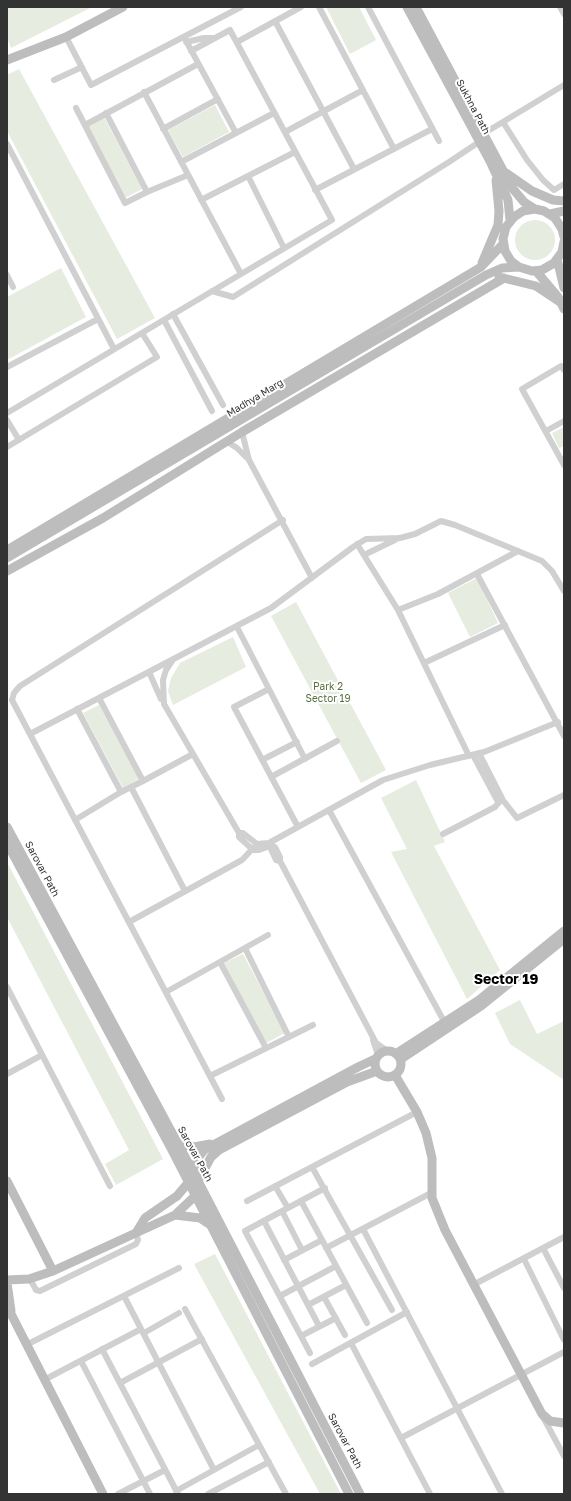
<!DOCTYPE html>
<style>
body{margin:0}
#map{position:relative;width:571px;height:1501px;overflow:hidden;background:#fff;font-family:"Golos Text",sans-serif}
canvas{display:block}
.frame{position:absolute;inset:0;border:8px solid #333;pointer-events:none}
</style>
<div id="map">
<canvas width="571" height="1501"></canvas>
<div class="frame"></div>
</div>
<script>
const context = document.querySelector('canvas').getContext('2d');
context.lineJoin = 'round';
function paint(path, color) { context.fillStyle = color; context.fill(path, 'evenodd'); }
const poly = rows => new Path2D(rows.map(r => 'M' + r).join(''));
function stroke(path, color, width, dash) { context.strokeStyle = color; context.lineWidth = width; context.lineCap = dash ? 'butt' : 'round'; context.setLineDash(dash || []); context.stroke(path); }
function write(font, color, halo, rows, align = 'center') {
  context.font = font + ' "Golos Text",sans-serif'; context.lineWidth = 4; context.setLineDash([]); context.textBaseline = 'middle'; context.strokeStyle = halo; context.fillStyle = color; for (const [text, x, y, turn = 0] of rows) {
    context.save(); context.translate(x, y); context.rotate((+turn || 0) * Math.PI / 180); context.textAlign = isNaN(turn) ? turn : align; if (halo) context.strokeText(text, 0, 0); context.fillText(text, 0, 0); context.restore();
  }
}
const green = poly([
 [7,7,92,7,11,48,7,37],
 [326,7,359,7,376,40,350,54],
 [19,69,155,318,117,339,7,131,7,75],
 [215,105,229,132,183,157,168,130],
 [104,117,142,189,125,198,88,126],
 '515 240a20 20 0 1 1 40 0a20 20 0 1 1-40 0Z',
 [61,268,86,317,7,360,7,297],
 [564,427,564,446,559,448,552,433],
 [477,578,498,623,470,637,448,593],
 [296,602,386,770,361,783,271,616],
 [233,637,246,667,173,705,168,691,171,678,180,663],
 [99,705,139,779,123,788,83,713],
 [416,780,445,842,434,846,500,970,467,999,391,852,407,849,381,798],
 [7,862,163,1159,116,1185,105,1164,129,1150,7,917],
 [243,954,285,1033,266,1043,224,963],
 [520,1000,537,1034,564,1021,564,1080,510,1044,495,1013],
 [215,1254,341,1494,320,1494,194,1264]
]);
const street = poly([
 [319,7,394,149],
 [368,7,439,141],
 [560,7,564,14],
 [275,21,354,169],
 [66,37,91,85,241,7],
 [184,37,236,133],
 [186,42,204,38,215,38],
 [237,42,301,7],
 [54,80,82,67],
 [144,92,241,274],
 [76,108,125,203,147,192,106,113],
 [503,122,527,160,543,180,554,190,564,184],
 [85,125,198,64],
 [163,129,218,99],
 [285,132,363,90],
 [483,134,564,85],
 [7,144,114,349],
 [181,162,274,113],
 [248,176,284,248],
 [315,190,432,129],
 [147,192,188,175],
 [201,200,295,152],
 [7,275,13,287],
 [212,291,233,297,449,162,479,142],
 [173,314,223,405],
 [164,320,212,411],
 [7,367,98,319],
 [564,370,561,366,522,389,564,465],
 [7,413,332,220,230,30,191,51],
 [7,420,19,440],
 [546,431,564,421],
 [242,432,249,460,312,578],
 [226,441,237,448,248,459],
 [7,447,157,357,142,333],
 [357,544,398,610,469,756],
 [364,555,399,538],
 [477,574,564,736],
 [398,610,438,594,518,551],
 [237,627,305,759],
 [172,661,166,670,163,680,164,704,239,833,239,837,253,850,259,850,267,847,269,843,383,780,430,765,484,752,558,722],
 [424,663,505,625],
 [149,672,161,699],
 [269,689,234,707,298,827],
 [77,709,121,792,143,781,99,698],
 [30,734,271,608,353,547,366,539,400,538,415,534,441,521,455,525,542,561,552,571,564,591],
 [473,755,497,800,500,801,502,798,479,753],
 [262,760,297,742],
 [271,777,337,741],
 [143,781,193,754],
 [131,787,185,891],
 [502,799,517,818,564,795],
 [329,810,446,1025],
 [75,820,121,792],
 [239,833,243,833,257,844,269,843],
 [443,834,495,807,500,801],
 [271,844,271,849,276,860,280,861],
 [272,846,275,847,280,857,280,861,376,1043,386,1050],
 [129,922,242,860,257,844],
 [245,948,289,1037],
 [220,962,266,1048],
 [7,987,110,1186],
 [166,992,268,935],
 [373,1040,378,1055],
 [7,1074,42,1055],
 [210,1076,313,1025],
 [222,1099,12,700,14,693,20,686,283,520],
 [312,1167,392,1310],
 [275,1186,288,1208],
 [247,1201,417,1112],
 [301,1201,367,1323],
 [282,1211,302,1250],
 [264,1221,319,1326],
 [363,1229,502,1494],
 [326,1248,431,1193],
 [543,1248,564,1288],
 [524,1259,564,1340],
 [284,1260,322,1240],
 [30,1279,36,1290,40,1291,136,1244,138,1240,136,1233],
 [473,1285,564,1237],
 [124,1296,214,1470],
 [280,1296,336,1266],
 [324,1297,345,1335],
 [308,1305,346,1285],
 [185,1309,286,1494],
 [144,1333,179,1313],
 [301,1336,336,1318],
 [351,1343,430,1494],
 [26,1345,179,1268],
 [102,1349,178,1494],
 [310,1353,245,1231,325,1188],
 [81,1361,150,1494],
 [312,1364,407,1312],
 [44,1380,141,1329],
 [120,1383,202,1339],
 [543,1417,564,1456],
 [401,1438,564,1352],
 [176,1491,259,1445],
 [118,1494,165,1470],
 [208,1494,269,1462]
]);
const secondary = poly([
 [407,7,490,161,508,200,510,220],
 [416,7,513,189,524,202,535,209],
 [7,60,66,37,123,7],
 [506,173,532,191,553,200,564,201],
 [550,214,564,211],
 [564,237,562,229,555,218,544,211,535,209,523,211,514,217,506,227,503,239,505,251,511,261,519,267,532,271,542,270,554,263,562,252,564,242],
 [557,259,564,288],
 [482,263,498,225,499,211,496,180],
 [536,271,558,297,564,309],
 [499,277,536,286,560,302],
 [7,550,481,267,503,244],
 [7,558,486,275,502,268,519,267],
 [7,571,103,518,242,432,504,278],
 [7,827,198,1181,360,1494],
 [7,843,171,1148,349,1494],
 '375 1064a13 13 0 1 1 26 0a13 13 0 1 1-26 0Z',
 [397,1053,479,1000,564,931],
 [401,1059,481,1006,564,939],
 [395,1075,417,1112,426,1133,432,1158,432,1198,445,1230,542,1414,550,1421,564,1423],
 [177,1143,194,1147,210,1144],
 [7,1181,53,1271],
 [175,1215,200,1218,209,1224],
 [136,1233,145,1218,177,1196,188,1183,198,1158,204,1150,358,1067,375,1059],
 [7,1280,29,1279,53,1271,175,1215,195,1196,198,1181,211,1157,219,1150,347,1082,377,1071],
 [7,1283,11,1311],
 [7,1306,103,1494]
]);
const streetNames = [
 ["Sukhna Path",473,107,62],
 ["Madhya Marg",255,398,-31],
 ["Sarovar Path",42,869,62],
 ["Sarovar Path",195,1154,61],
 ["Sarovar Path",345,1441,62]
];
const parkNames = [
 ["Park 2",328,687],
 ["Sector 19",328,699]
];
const districtNames = [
 ["Sector 19",506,980]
];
paint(green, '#e6ecdf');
stroke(street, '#d0d0d0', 6);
stroke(secondary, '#bdbdbd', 9);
write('10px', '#333', '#fff', streetNames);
write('10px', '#56703f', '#fff', parkNames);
write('bold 14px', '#000', '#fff', districtNames);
</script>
